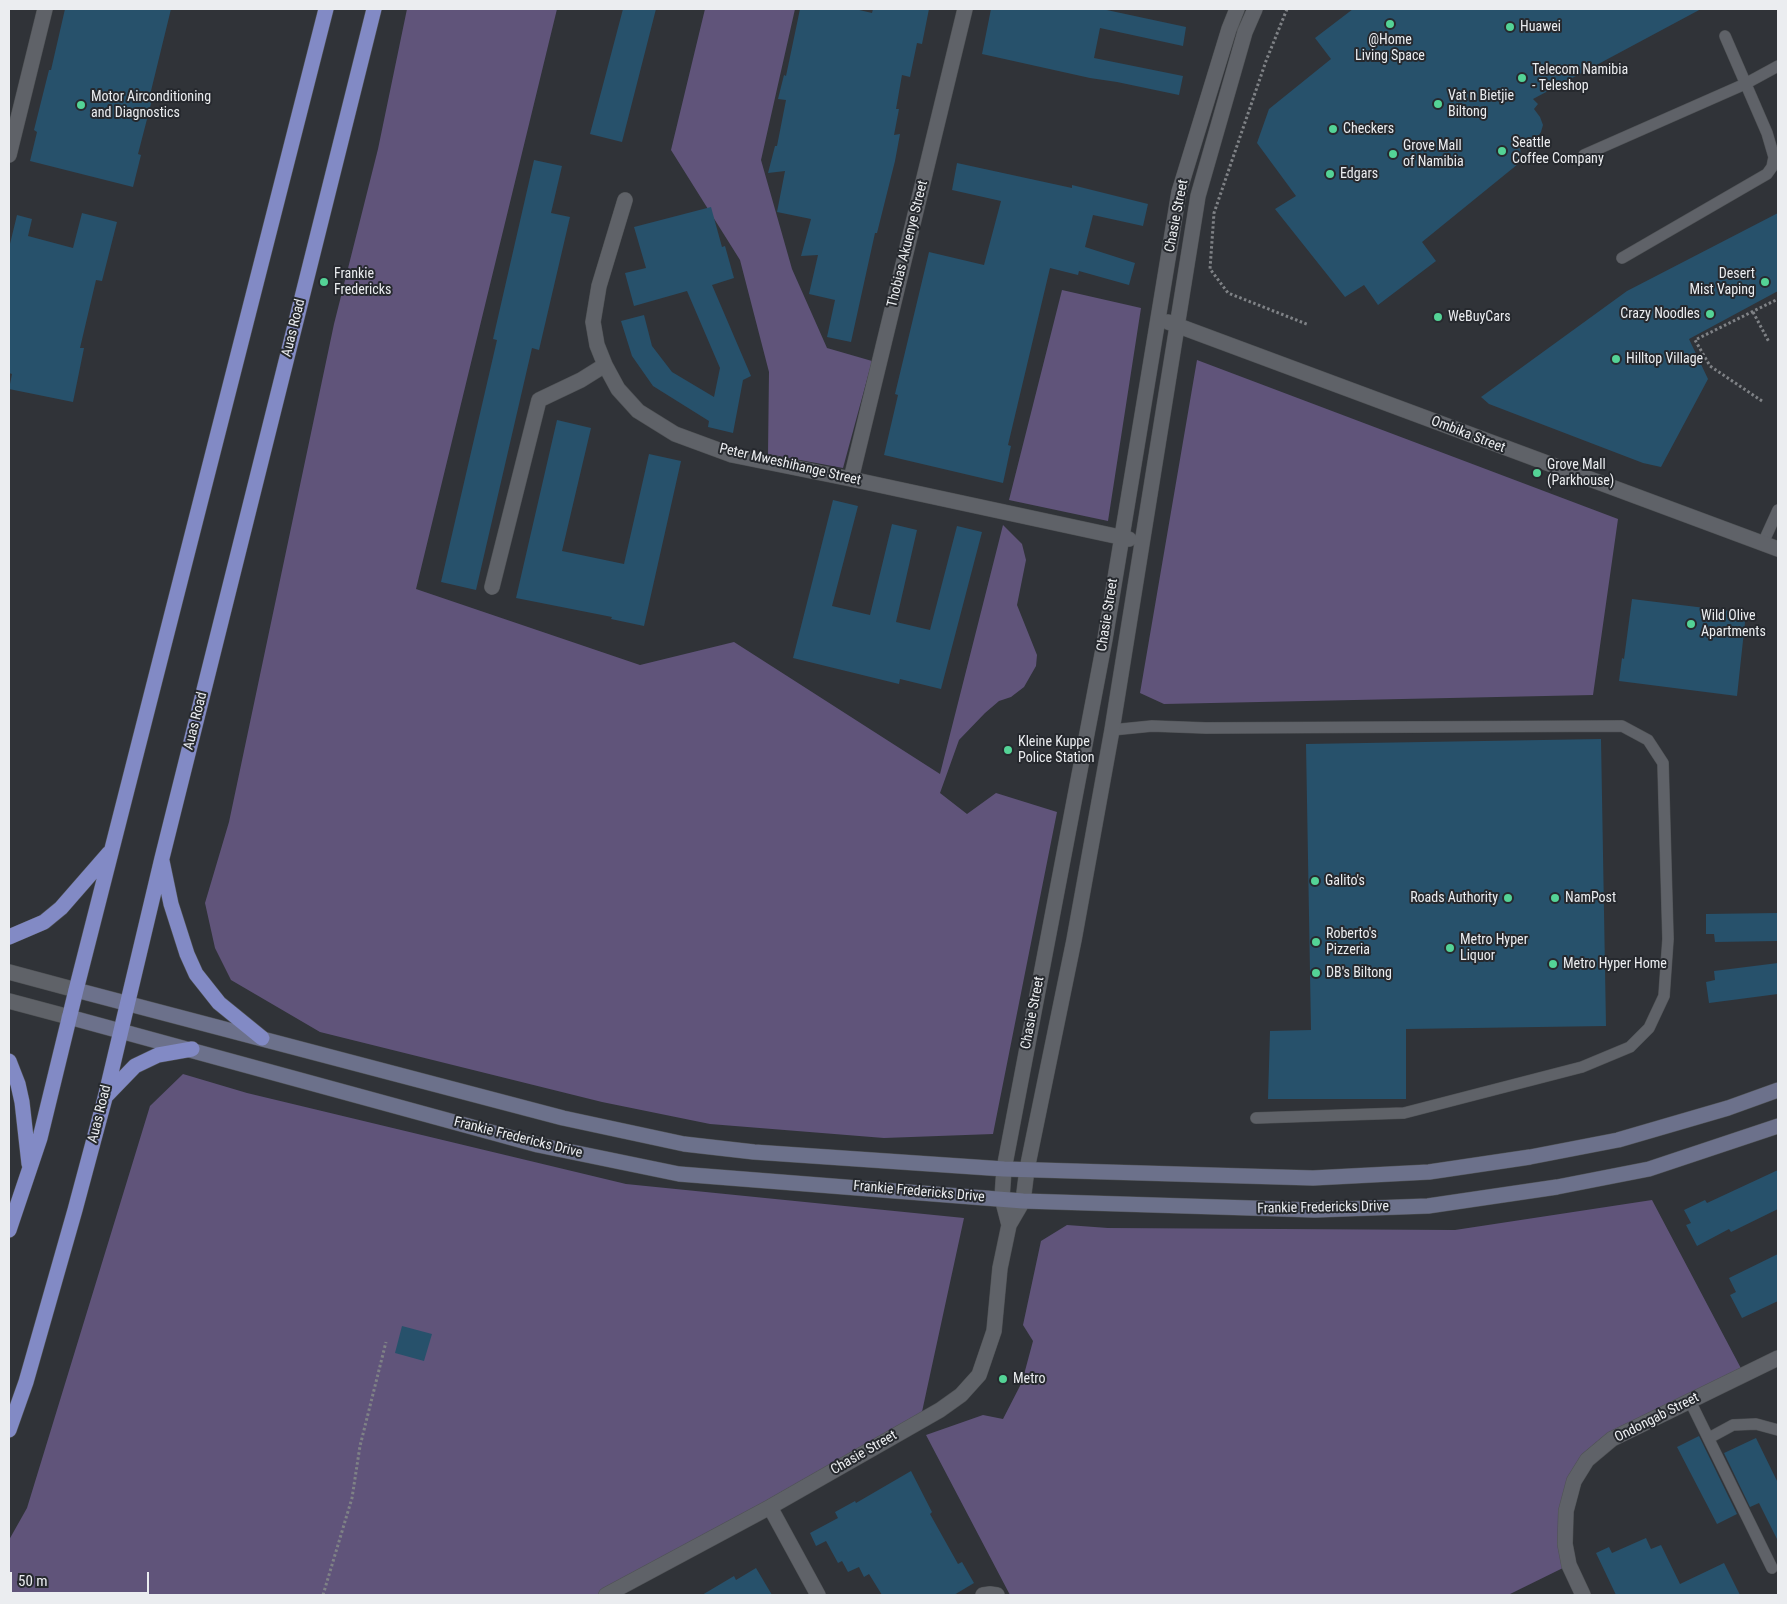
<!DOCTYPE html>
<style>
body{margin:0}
#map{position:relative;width:1787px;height:1604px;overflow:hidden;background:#303338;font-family:"Roboto Condensed",sans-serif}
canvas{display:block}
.frame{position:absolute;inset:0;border:10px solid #ebedf0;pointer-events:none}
.scale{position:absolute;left:10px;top:1572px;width:139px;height:22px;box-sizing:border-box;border:2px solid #ebedf0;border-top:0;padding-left:6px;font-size:15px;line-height:18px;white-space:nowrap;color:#ebedf0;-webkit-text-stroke:4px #26292e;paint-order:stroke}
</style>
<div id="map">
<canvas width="1787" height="1604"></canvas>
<div class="frame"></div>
<div class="scale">50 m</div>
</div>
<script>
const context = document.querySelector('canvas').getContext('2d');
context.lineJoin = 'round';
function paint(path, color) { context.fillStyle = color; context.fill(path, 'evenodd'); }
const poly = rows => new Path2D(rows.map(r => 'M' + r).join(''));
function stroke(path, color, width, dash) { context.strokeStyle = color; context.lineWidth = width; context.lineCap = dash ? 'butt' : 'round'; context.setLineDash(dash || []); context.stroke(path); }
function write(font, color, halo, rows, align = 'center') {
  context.font = font + ' "Roboto Condensed",sans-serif'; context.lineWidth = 4; context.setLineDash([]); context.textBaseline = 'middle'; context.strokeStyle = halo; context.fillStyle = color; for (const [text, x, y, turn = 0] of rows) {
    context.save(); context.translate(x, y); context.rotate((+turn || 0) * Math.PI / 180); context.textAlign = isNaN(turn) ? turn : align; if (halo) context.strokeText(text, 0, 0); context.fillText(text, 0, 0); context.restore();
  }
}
const green = poly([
 [407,9,557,9,416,589,640,665,734,642,940,774,1003,525,1022,544,1026,560,1017,605,1037,655,1036,666,1024,687,1011,697,999,701,985,713,959,740,940,793,967,814,996,793,1057,812,993,1134,884,1138,710,1124,602,1102,320,1032,231,980,215,948,205,903,229,822,334,324,378,149],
 [705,9,795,9,761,160,792,269,827,348,872,361,843,468,768,454,769,372,740,260,671,150],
 [1062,290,1141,308,1108,521,1009,500],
 [1197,360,1618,519,1593,695,1164,704,1140,693],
 [183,1074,247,1093,626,1184,964,1218,920,1421,605,1595,9,1595,9,1540,27,1508,150,1106],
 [1652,1200,1744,1374,1612,1439,1574,1482,1569,1565,1508,1595,1010,1595,926,1435,983,1415,1003,1419,1022,1382,1033,1341,1023,1325,1041,1241,1067,1225,1108,1228,1455,1230]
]);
const building = poly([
 [65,9,171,9,150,95,153,96,138,154,141,155,133,187,30,161,37,132,34,130,49,70,51,70],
 [623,9,656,9,622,142,590,134],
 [800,9,855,9,872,13,873,9,929,9,922,44,917,43,910,77,902,75,896,109,899,109,894,135,900,134,895,161,877,233,875,233,851,342,827,337,835,300,809,294,818,255,801,256,811,219,777,212,785,171,768,173,775,146,777,146,786,100,778,99,784,75,786,76],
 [991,9,1102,9,1186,27,1183,46,1100,28,1094,58,1183,76,1179,95,1117,82,1090,78,982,54],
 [1353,9,1701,9,1533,99,1538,104,1534,109,1540,117,1543,125,1541,132,1537,138,1520,144,1521,160,1518,164,1422,242,1436,261,1378,305,1364,285,1345,297,1275,209,1296,196,1257,143,1269,109,1331,59,1315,38],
 [534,160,562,166,551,213,570,217,539,350,532,348,476,590,441,582,497,340,493,339],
 [957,163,1072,188,1072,185,1148,204,1143,226,1093,215,1085,247,1135,263,1129,285,1079,271,1078,275,1050,268,1008,445,1011,446,1003,483,884,455,898,395,895,394,929,252,984,265,1001,201,952,190],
 [711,207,722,247,725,246,734,278,712,285,751,376,743,380,733,433,708,427,709,421,653,386,632,356,621,321,644,315,652,346,672,372,714,397,720,368,687,291,634,306,625,273,646,268,634,227],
 [82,213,117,222,102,281,96,280,80,348,84,348,73,402,9,389,12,374,9,373,9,248,17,215,32,219,28,236,73,248],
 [1778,213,1778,291,1689,339,1708,379,1661,467,1643,463,1489,404,1481,397,1627,291],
 [557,420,591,428,562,551,624,564,649,454,681,461,644,626,611,619,612,617,516,598],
 [833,500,858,506,832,606,870,615,892,524,917,530,896,622,930,630,957,526,982,532,941,689,900,679,899,684,793,658],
 [1632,599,1746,613,1737,696,1619,681,1622,658,1624,659],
 [1601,739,1606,1026,1406,1029,1406,1099,1268,1099,1270,1031,1311,1030,1306,744],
 [1778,913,1778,941,1715,942,1714,934,1706,934,1706,914],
 [1778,963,1778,994,1709,1003,1706,982,1715,980,1714,971],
 [1778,1170,1778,1209,1731,1232,1729,1229,1697,1246,1686,1225,1691,1223,1684,1210,1705,1200,1707,1203],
 [1778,1254,1778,1301,1742,1318,1730,1295,1736,1292,1729,1278],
 [402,1326,432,1334,424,1361,395,1353],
 [1699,1436,1737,1514,1717,1524,1677,1447],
 [1756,1438,1778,1483,1778,1541,1759,1503,1750,1507,1724,1453],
 [911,1471,932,1512,930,1514,958,1564,962,1562,974,1583,954,1595,882,1595,869,1574,864,1577,859,1567,848,1572,842,1561,838,1563,826,1541,816,1546,810,1533,838,1518,835,1512,855,1501,856,1503],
 [1646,1538,1651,1549,1661,1545,1680,1584,1724,1563,1740,1595,1616,1595,1596,1553,1609,1547,1612,1553],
 [756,1568,772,1595,702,1595,734,1576,736,1580]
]);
const path = poly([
 [1287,9,1266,61,1214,213,1210,269,1228,293,1309,325],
 [1753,312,1769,342],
 [1762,401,1710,366,1695,340,1778,299],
 [323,1595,352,1498,360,1446,386,1342]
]);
const service = poly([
 [1584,155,1745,84,1778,66],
 [1622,258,1767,174,1772,167,1774,157,1767,133,1725,36],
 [1763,543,1778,510],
 [1112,730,1152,726,1206,728,1622,726,1648,740,1663,763,1668,939,1664,996,1649,1028,1630,1047,1582,1067,1404,1113,1256,1118],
 [1690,1401,1772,1568],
 [1709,1438,1733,1425,1756,1424,1778,1430]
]);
const minor = poly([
 [9,155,45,9],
 [625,200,599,286,593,322,597,345,605,365,618,389,638,411,675,434,732,455,851,479,1129,539],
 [1168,322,1778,549],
 [851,479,965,9],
 [492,587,539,400,581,380,605,365],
 [1009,1225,1002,1198,1004,1169,1105,639,1179,192,1229,29,1237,9],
 [770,1507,818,1595],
 [606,1595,770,1507,940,1410,961,1395,979,1375,994,1331,1000,1268,1009,1225,1023,1201,1027,1169,1074,940,1112,730,1198,196,1245,32,1255,9],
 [983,1595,990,1594,997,1595],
 [1583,1595,1569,1565,1565,1544,1566,1511,1574,1481,1587,1460,1612,1439,1778,1358]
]);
const tertiary = poly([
 [9,972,76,990],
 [9,1001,69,1017]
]);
const secondary = poly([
 [76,990,563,1118,684,1144,754,1152,1004,1169,1313,1178,1429,1172,1530,1157,1618,1140,1728,1108,1778,1090],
 [69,1017,538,1145,679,1174,1023,1201,1315,1210,1428,1206,1557,1187,1649,1169,1778,1126]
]);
const trunk = poly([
 [162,861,171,904,187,954,196,974,219,1003,262,1038],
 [9,937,44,922,61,908,109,853],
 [9,1061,18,1084,22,1102,29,1164],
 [105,1097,135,1066,158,1055,192,1049],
 [9,1230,40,1138,76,990,326,9],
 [9,1430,26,1382,75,1210,105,1098,162,858,374,9]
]);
const markers = [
 [1390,24,5,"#54d396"],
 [1510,27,5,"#54d396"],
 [1522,78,5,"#54d396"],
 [1438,104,5,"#54d396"],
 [81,105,5,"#54d396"],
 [1333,129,5,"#54d396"],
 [1502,151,5,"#54d396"],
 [1393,154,5,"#54d396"],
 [1330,174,5,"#54d396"],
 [324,282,5,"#54d396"],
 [1765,282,5,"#54d396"],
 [1710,314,5,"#54d396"],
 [1438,317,5,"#54d396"],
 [1616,359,5,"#54d396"],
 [1537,473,5,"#54d396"],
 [1691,624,5,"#54d396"],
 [1008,750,5,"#54d396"],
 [1315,881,5,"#54d396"],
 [1508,898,5,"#54d396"],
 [1555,898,5,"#54d396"],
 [1316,942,5,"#54d396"],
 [1450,948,5,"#54d396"],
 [1553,964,5,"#54d396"],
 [1316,973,5,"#54d396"],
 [1003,1379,5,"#54d396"]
];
const poiNames = [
 ["Huawei",1520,27],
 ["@Home",1390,40,"center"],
 ["Living Space",1390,56,"center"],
 ["Telecom Namibia",1532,70],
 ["- Teleshop",1532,86],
 ["Vat n Bietjie",1448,96],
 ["Biltong",1448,112],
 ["Motor Airconditioning",91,97],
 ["and Diagnostics",91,113],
 ["Checkers",1343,129],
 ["Seattle",1512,143],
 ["Coffee Company",1512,159],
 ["Grove Mall",1403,146],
 ["of Namibia",1403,162],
 ["Edgars",1340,174],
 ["Frankie",334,274],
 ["Fredericks",334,290],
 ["Desert",1755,274,"right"],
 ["Mist Vaping",1755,290,"right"],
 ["Crazy Noodles",1700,314,"right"],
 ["WeBuyCars",1448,317],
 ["Hilltop Village",1626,359],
 ["Grove Mall",1547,465],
 ["(Parkhouse)",1547,481],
 ["Wild Olive",1701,616],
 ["Apartments",1701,632],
 ["Kleine Kuppe",1018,742],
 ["Police Station",1018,758],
 ["Galito's",1325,881],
 ["Roads Authority",1498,898,"right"],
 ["NamPost",1565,898],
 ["Roberto's",1326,934],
 ["Pizzeria",1326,950],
 ["Metro Hyper",1460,940],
 ["Liquor",1460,956],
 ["Metro Hyper Home",1563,964],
 ["DB's Biltong",1326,973],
 ["Metro",1013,1379]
];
const streetNames = [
 ["Chasie Street",1177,216,-79],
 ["Thobias Akuenye Street",908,244,-76],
 ["Auas Road",294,328,-76],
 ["Ombika Street",1468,435,21],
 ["Peter Mweshihange Street",790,465,13],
 ["Chasie Street",1108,615,-81],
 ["Auas Road",196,721,-76],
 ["Chasie Street",1033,1013,-79],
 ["Auas Road",100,1114,-76],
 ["Frankie Fredericks Drive",518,1138,14],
 ["Frankie Fredericks Drive",919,1192,5],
 ["Frankie Fredericks Drive",1323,1208,-1],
 ["Ondongab Street",1657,1418,-27],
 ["Chasie Street",864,1453,-30]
];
paint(green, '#60547a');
paint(building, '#27516b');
stroke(service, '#4f5255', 12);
stroke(minor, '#4f5255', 16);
stroke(tertiary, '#4f5255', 16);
stroke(secondary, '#4f5255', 16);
stroke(trunk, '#4f5255', 16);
stroke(path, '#7f8286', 3, [2.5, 2.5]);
stroke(service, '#5f6268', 11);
stroke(minor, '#5f6268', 15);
stroke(tertiary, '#5f6268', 15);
stroke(secondary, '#6c718b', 15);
stroke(trunk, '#828ac5', 15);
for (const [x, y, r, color] of markers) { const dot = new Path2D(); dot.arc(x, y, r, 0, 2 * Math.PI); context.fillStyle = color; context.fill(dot); stroke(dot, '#26292e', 2); }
write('14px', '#ebedf0', '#26292e', poiNames, 'left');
write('14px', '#ebedf0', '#26292e', streetNames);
</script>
